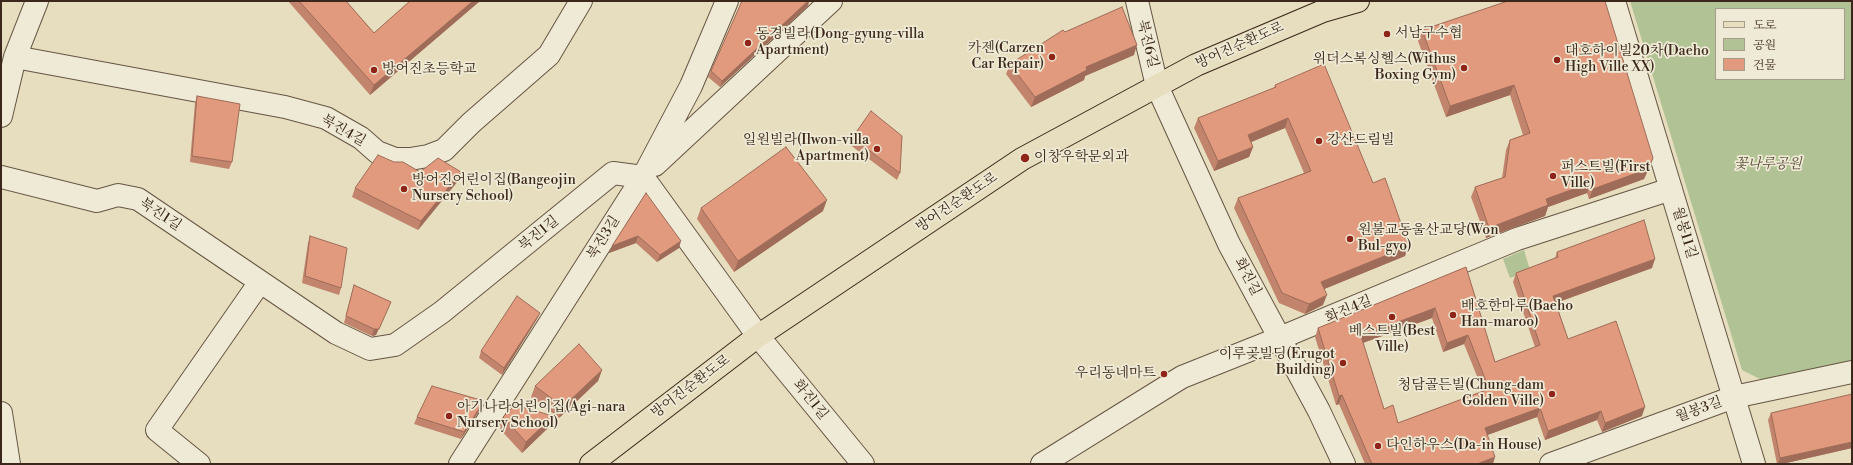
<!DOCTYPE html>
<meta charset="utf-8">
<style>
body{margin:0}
#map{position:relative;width:1853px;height:465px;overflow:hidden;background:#e6debe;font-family:"Libre Bodoni","Noto Serif KR",serif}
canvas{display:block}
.frame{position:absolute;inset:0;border:2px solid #3b271b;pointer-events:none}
.legend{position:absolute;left:1715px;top:8px;width:130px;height:72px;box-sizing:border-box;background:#efead5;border:1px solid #a79c8b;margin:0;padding:5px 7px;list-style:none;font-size:12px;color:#3b271b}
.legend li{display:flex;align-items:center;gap:8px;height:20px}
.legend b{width:20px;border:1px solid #a79c8b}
</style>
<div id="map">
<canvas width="1853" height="465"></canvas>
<div class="frame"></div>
<ul class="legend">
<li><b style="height:5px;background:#e6debe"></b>도로</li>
<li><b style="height:11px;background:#b1c294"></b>공원</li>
<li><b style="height:11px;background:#e19a7e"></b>건물</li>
</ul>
</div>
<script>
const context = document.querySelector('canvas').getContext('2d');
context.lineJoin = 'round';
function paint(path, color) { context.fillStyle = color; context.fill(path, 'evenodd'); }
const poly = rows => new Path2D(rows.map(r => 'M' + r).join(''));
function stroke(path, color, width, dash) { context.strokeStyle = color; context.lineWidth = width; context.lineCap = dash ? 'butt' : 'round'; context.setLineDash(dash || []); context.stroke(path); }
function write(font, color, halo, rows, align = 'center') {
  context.font = font + ' "Libre Bodoni","Noto Serif KR",serif'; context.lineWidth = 3.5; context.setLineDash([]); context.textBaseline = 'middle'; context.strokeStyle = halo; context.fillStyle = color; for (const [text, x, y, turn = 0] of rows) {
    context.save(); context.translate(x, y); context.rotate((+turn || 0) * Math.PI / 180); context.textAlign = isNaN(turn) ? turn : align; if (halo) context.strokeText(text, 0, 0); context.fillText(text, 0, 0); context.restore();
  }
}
const green = poly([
 [1630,1,1852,1,1852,364,1768,383,1742,370],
 [1716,9,1844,9,1844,79,1716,79],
 [1524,250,1530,270,1510,278,1503,259]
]);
const minor = poly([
 [1137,1,1157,86,1229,244,1319,411,1344,464],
 [1614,1,1754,464],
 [15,57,285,107,326,118,361,138,377,152,395,159,410,159,428,156,444,150,471,123,549,55,581,1],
 [1,116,15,57,37,1],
 [655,165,831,1],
 [1,177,97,201,118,195,138,199,336,333,370,349,395,345,442,312,613,173,643,177],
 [643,177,758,336,863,464],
 [1,413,9,464],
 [199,464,157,430,260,282],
 [460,464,643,177,691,86,727,1],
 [1042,464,1182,377,1280,338,1517,239,1671,189],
 [1551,464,1734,397,1852,372]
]);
const major = poly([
 [591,464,758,336,1022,159,1196,65,1323,11,1358,1]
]);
const wall = poly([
 [288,1,346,1,374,33,410,1,480,1,370,95],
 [742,1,809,1,808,6,720,87,708,77],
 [1508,1,1649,168,1644,179,1589,199,1587,193,1548,207,1545,216,1486,238,1471,197,1475,187,1502,178,1506,150,1510,140,1523,135,1510,95,1446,117,1418,41,1422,30],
 [1065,32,1134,55,1085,76,1084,80,1031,107,1006,74,1010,64],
 [1275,85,1373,183,1405,256,1324,289,1323,305,1305,314,1279,303,1234,208,1238,198,1304,173,1285,128,1251,142,1253,147,1249,157,1214,171,1194,128,1198,118,1274,88],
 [197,96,232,162,229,169,190,162,195,103],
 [852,138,900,173,897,180,849,144],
 [420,172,458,181,418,230,352,197,355,188],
 [646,193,679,248,657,262,636,243,609,253],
 [701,208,823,211,734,272,697,219],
 [310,236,341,288,339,295,302,283,308,243],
 [1557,252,1652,268,1556,303,1568,339,1642,416,1602,432,1597,420,1545,440,1537,417,1487,435,1493,464,1365,464,1339,404,1336,405,1315,337,1318,328,1466,267,1495,362,1535,347,1513,282,1516,273,1555,258],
 [1432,318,1443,352,1464,344,1483,391,1398,423,1384,409,1363,343],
 [354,285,391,302,376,335,372,336,344,323,352,292],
 [537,319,502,375,479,358,481,351],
 [602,370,598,381,559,418,531,397,535,386],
 [481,408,461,439,414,424,417,417],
 [1771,413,1852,448,1782,464,1777,464,1768,420],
 [553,416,549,427,522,453,499,428,503,417]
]);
const shadedWall = poly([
 [473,1,480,1,370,95,374,85],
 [808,1,809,1,808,6,720,87,722,81],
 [1137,45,1134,55,1085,76,1084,80,1031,107,1035,97,1086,67],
 [1514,85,1510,95,1446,117,1450,106],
 [1288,118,1285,128,1244,145,1248,135],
 [1253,147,1249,157,1214,171,1218,161],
 [1653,158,1649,168,1644,179,1589,199,1593,189],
 [461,172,458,181,418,230,421,221],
 [1590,183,1587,193,1548,207,1545,216,1486,238,1489,228,1546,199],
 [827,200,823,211,734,272,738,261],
 [638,236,636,243,609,253,612,246],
 [681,241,679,248,657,262,660,255],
 [1409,246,1405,256,1317,292,1321,282],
 [1655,259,1652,268,1550,305,1553,296],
 [1327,295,1323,305,1305,314,1309,304],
 [391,302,376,335,372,336,374,329],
 [1435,308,1432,318,1357,345,1361,336],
 [540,313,537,319,502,375,504,368],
 [1468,335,1464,344,1443,352,1447,343],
 [602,370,598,381,559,418,563,407],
 [1342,395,1339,404,1336,405,1339,396],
 [484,401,481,408,461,439,464,432],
 [1645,407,1642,416,1602,432,1605,423],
 [1540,408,1537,417,1482,437,1485,428],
 [1601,411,1597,420,1545,440,1548,431],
 [553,416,549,427,522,453,526,442],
 [1852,442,1852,448,1782,464,1778,464,1780,458],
 [1495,457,1493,464,1477,464]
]);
const building = poly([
 [299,1,346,1,374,33,410,1,473,1,374,85,299,1],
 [742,1,808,1,722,81,711,71,742,1],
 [1508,1,1605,1,1653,158,1648,169,1593,189,1590,183,1546,199,1548,205,1489,228,1475,187,1505,177,1510,140,1530,133,1514,85,1450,106,1422,30,1508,1],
 [1122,7,1137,45,1086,67,1087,70,1035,97,1010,64,1063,30,1065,32,1122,7],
 [1324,64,1373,183,1385,178,1409,246,1321,282,1327,295,1309,304,1282,293,1238,198,1311,171,1288,118,1248,135,1253,147,1218,161,1198,118,1276,87,1275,85,1324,64],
 [197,96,240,104,232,162,192,156,197,96],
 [871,111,902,136,900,173,852,138,871,111],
 [786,147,827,200,738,261,701,208,786,147],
 [378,155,394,162,403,162,420,172,438,158,461,172,421,221,355,188,378,155],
 [646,193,681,241,660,255,638,236,612,246,646,193],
 [1644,220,1655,259,1553,296,1568,339,1616,321,1645,407,1605,423,1601,411,1548,431,1540,408,1485,428,1495,457,1477,464,1372,464,1342,395,1339,396,1318,328,1466,267,1495,362,1540,345,1516,273,1558,257,1557,252,1644,220],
 [1435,308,1447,343,1468,335,1489,389,1398,423,1393,405,1384,409,1361,336,1435,308],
 [310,236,347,248,341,288,305,276,310,236],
 [354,285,391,302,379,329,374,329,346,316,354,285],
 [517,296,540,313,504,368,481,351,517,296],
 [579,344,602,370,563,407,535,386,579,344],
 [432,386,484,401,464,432,417,417,432,386],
 [1852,394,1852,442,1780,458,1771,413,1852,394],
 [515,405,553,416,526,442,503,417,515,405]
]);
const markers = [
 [1387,34,4,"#8f2418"],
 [748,43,4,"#8f2418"],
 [1052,57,4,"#8f2418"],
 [1557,60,4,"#8f2418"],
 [1464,68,4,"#8f2418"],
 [374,70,4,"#8f2418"],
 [1319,141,4,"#8f2418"],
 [877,149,4,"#8f2418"],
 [1025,158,5,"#8f2418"],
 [1553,176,4,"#8f2418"],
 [404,189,4,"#8f2418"],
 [1350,239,4,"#8f2418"],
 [1453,315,4,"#8f2418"],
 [1392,317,4,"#8f2418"],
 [1343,363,4,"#8f2418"],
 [1164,374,4,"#8f2418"],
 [1552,394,4,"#8f2418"],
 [449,416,4,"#8f2418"],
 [1378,446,4,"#8f2418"]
];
const poiNames = [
 ["서남구수협",1395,34],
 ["동경빌라(Dong-gyung-villa",756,35],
 ["Apartment)",756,51],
 ["카젠(Carzen",1044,49,"right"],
 ["Car Repair)",1044,65,"right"],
 ["대호하이빌20차(Daeho",1565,52],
 ["High Ville XX)",1565,68],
 ["위더스복싱헬스(Withus",1456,60,"right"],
 ["Boxing Gym)",1456,76,"right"],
 ["방어진초등학교",382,70],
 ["일원빌라(Ilwon-villa",869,141,"right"],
 ["Apartment)",869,157,"right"],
 ["강산드림빌",1327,141],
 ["이창우학문외과",1034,158],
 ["퍼스트빌(First",1561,168],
 ["Ville)",1561,184],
 ["방어진어린이집(Bangeojin",412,181],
 ["Nursery School)",412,197],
 ["원불교동울산교당(Won",1358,231],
 ["Bul-gyo)",1358,247],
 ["배호한마루(Baeho",1461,307],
 ["Han-maroo)",1461,323],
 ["베스트빌(Best",1392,332,"center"],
 ["Ville)",1392,348,"center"],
 ["이루곶빌딩(Erugot",1335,355,"right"],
 ["Building)",1335,371,"right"],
 ["우리동네마트",1156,374,"right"],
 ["청담골든빌(Chung-dam",1544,386,"right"],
 ["Golden Ville)",1544,402,"right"],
 ["아기나라어린이집(Agi-nara",457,408],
 ["Nursery School)",457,424],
 ["다인하우스(Da-in House)",1386,446]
];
const streetNames = [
 ["북진6길",1147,44,76],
 ["방어진순환도로",1240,46,-24],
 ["북진4길",343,131,30],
 ["방어진순환도로",957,203,-34],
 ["북진1길",160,215,33],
 ["월봉11길",1684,233,73],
 ["북진1길",539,234,-39],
 ["북진3길",604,238,-58],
 ["화진길",1247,277,62],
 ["화진4길",1349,310,-23],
 ["방어진순환도로",691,387,-37],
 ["화진1길",810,400,51],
 ["월봉3길",1699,410,-20]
];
const parkNames = [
 ["꽃나루공원",1768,165]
];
paint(green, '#b1c294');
stroke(minor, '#654', 24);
stroke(major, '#3b271b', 24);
stroke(minor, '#efead5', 22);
stroke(major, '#e6debe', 22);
paint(wall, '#c2846c');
paint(shadedWall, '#9e6c58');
paint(building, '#e19a7e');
stroke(building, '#9e6c58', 1);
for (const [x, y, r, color] of markers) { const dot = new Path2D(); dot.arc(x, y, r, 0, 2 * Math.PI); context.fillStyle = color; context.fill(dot); stroke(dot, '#efead5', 1.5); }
write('14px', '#3b271b', '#efead5', poiNames, 'left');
write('14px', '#3b271b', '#efead5', streetNames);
write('italic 14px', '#584e39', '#efead5', parkNames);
</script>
